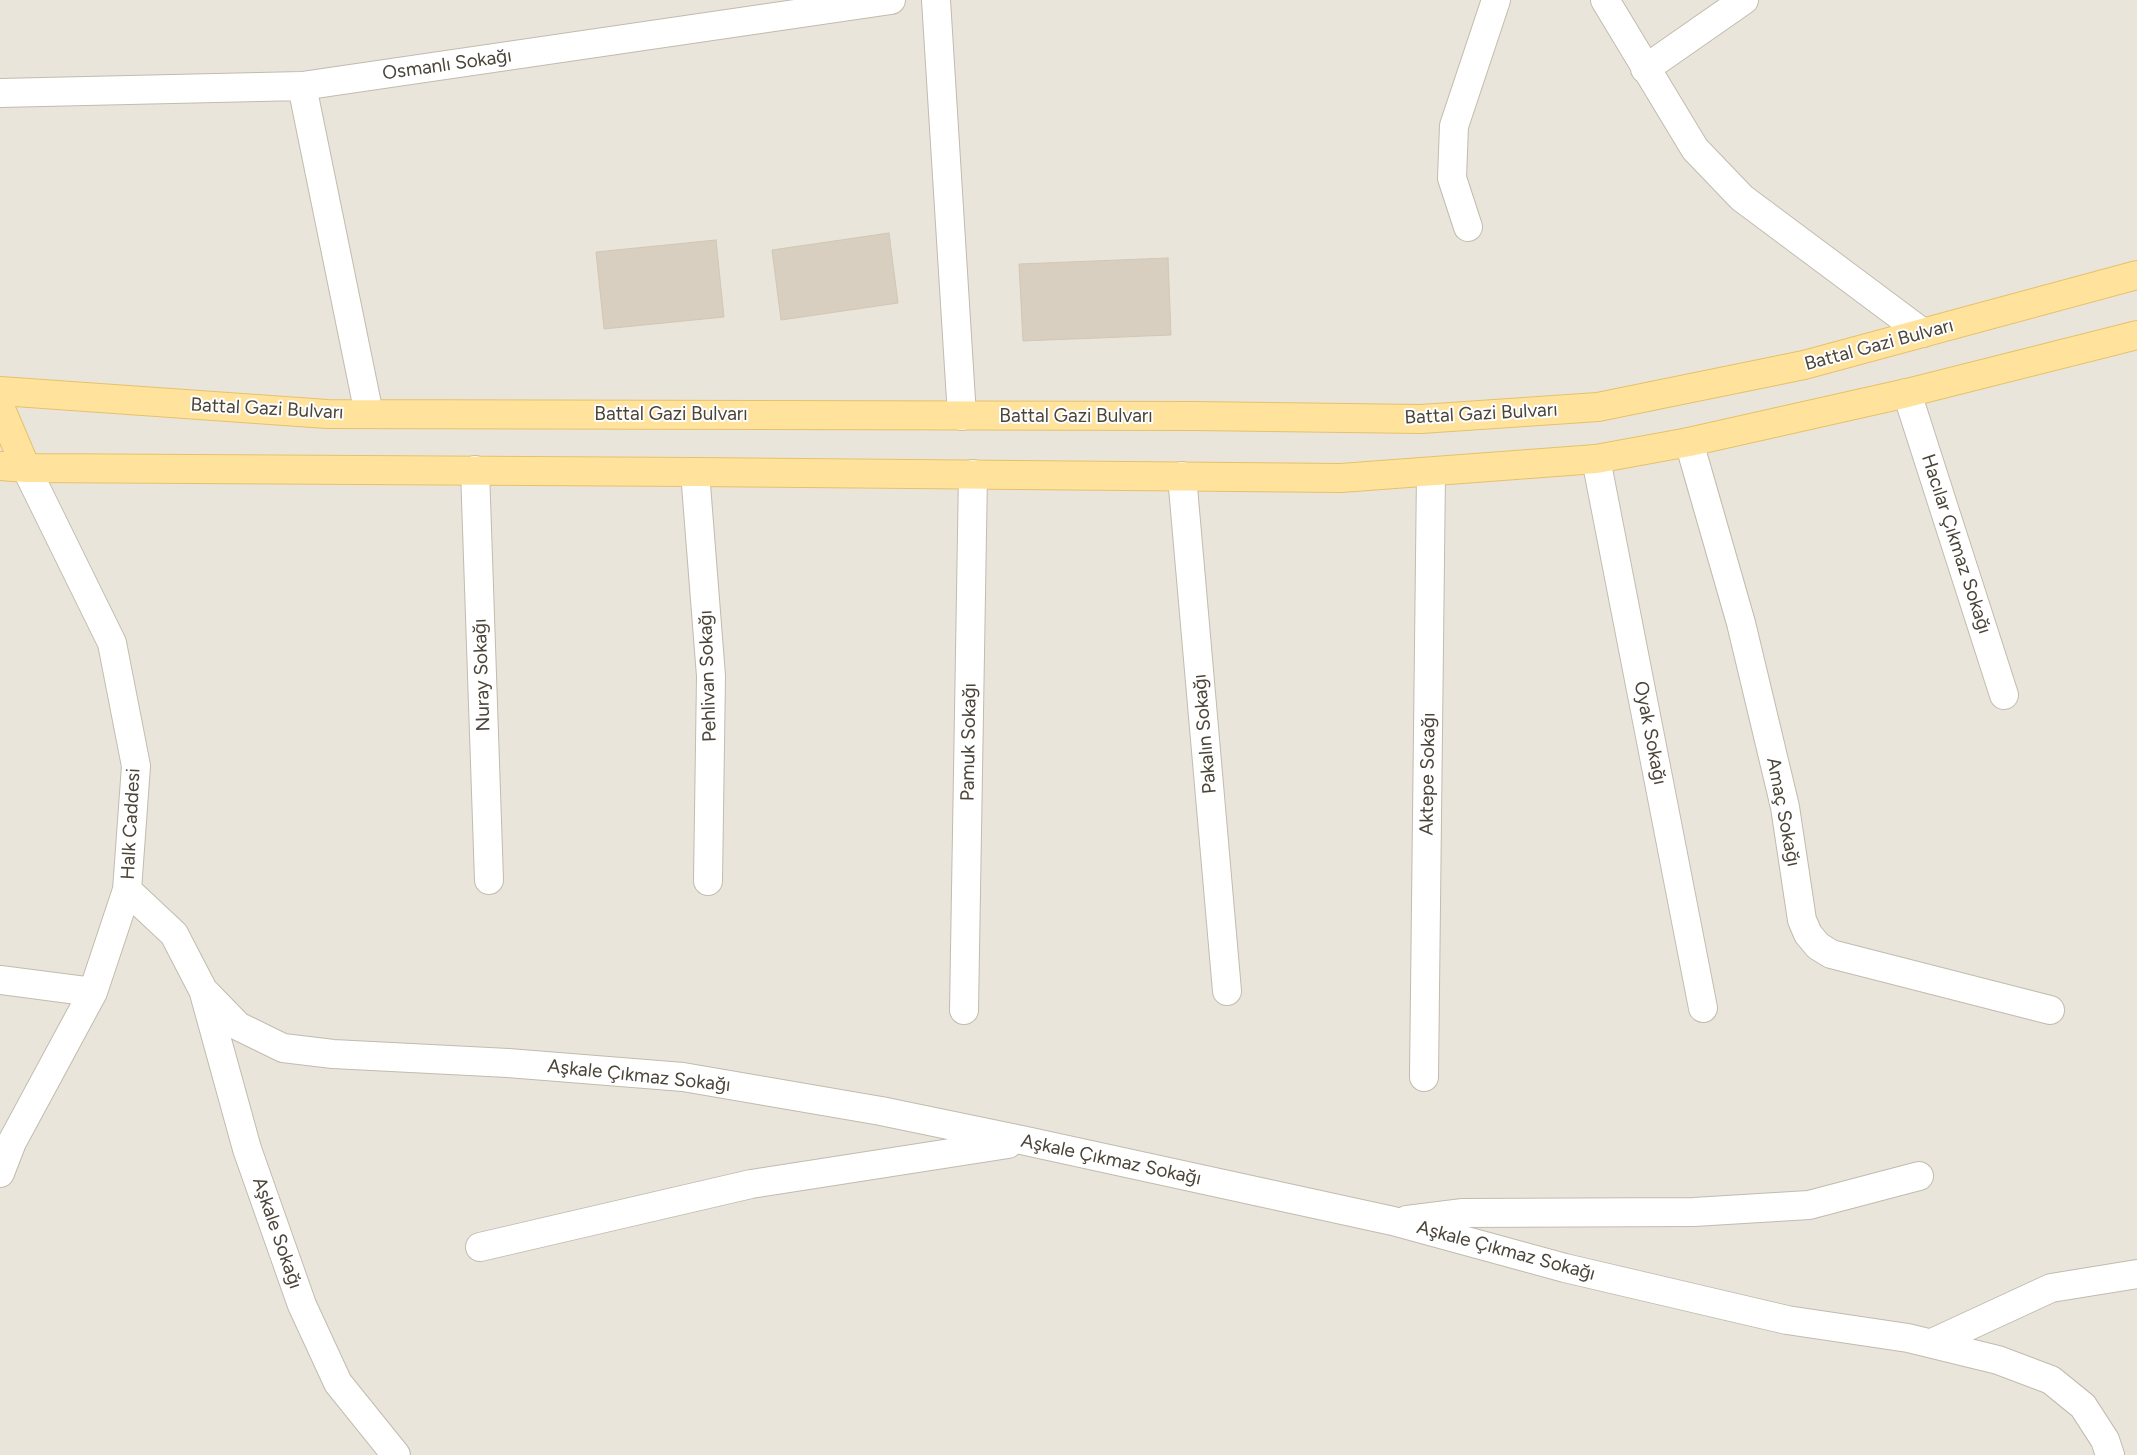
<!DOCTYPE html>
<meta charset="utf-8">
<style>
body{margin:0}
canvas{display:block;background:#f6f3ec}
</style>
<canvas width="2137" height="1455"></canvas>
<script>
const context = document.querySelector('canvas').getContext('2d');
context.lineJoin = 'round';
function paint(path, color) { context.fillStyle = color; context.fill(path, 'evenodd'); }
const poly = rows => new Path2D(rows.map(r => 'M' + r).join(''));
function stroke(path, color, width, dash) { context.strokeStyle = color; context.lineWidth = width; context.lineCap = dash ? 'butt' : 'round'; context.setLineDash(dash || []); context.stroke(path); }
function write(font, color, halo, rows, align = 'center') {
  context.font = font + ' Figtree,sans-serif'; context.lineWidth = 4; context.setLineDash([]); context.textBaseline = 'middle'; context.strokeStyle = halo; context.fillStyle = color; for (const [text, x, y, turn = 0] of rows) {
    context.save(); context.translate(x, y); context.rotate((+turn || 0) * Math.PI / 180); context.textAlign = isNaN(turn) ? turn : align; if (halo) context.strokeText(text, 0, 0); context.fillText(text, 0, 0); context.restore();
  }
}
const residential = poly([
 [0,0,2137,0,2137,1455,0,1455]
]);
const building = poly([
 [889,233,898,303,781,320,772,250,889,233],
 [716,240,724,317,604,329,596,252,716,240],
 [1168,258,1171,335,1023,341,1019,264,1168,258]
]);
const minor = poly([
 [936,0,962,416],
 [1605,0,1695,149,1742,198,1923,333],
 [1645,69,1744,0],
 [302,86,369,414],
 [0,93,302,86,891,0],
 [1468,227,1452,178,1454,126,1496,0],
 [1907,393,2004,695],
 [1689,442,1741,623,1785,807,1802,920,1808,934,1818,946,1831,954,2050,1010],
 [1596,459,1703,1008],
 [475,470,489,880],
 [695,472,711,676,708,881],
 [1182,476,1227,991],
 [127,890,174,934,203,990,238,1026,283,1048,333,1054,508,1063,683,1077,881,1111,1026,1141,1393,1221,1565,1268,1787,1320,1908,1338,1998,1360,2051,1380,2083,1406,2105,1440,2110,1455],
 [0,980,93,992],
 [204,993,247,1149,302,1305,338,1383,396,1455],
 [964,1010,973,474],
 [1424,1077,1431,472],
 [0,1173,12,1142,93,992,127,890,136,766,112,643,26,468],
 [1407,1220,1463,1213,1694,1212,1809,1205,1919,1176],
 [480,1247,751,1184,1008,1144],
 [1932,1343,2051,1288,2137,1274]
]);
const major = poly([
 [0,391,327,414,1194,416,1421,419,1598,407,1804,365,2137,275],
 [0,407,26,468],
 [0,466,26,468,695,472,1341,478,1596,459,1689,442,1907,393,2137,335]
]);
const streetNames = [
 ["Osmanlı Sokağı",447,65,-8],
 ["Battal Gazi Bulvarı",1879,345,-15],
 ["Battal Gazi Bulvarı",267,409,3],
 ["Battal Gazi Bulvarı",671,414],
 ["Battal Gazi Bulvarı",1481,414,-3],
 ["Battal Gazi Bulvarı",1076,416],
 ["Hacılar Çıkmaz Sokağı",1956,544,72],
 ["Nuray Sokağı",482,675,-92],
 ["Pehlivan Sokağı",708,676,-92],
 ["Oyak Sokağı",1650,733,79],
 ["Pakalın Sokağı",1205,734,-95],
 ["Pamuk Sokağı",969,742,-89],
 ["Aktepe Sokağı",1428,774,-89],
 ["Amaç Sokağı",1783,812,79],
 ["Halk Caddesi",131,824,-87],
 ["Aşkale Çıkmaz Sokağı",639,1076,6],
 ["Aşkale Çıkmaz Sokağı",1111,1160,12],
 ["Aşkale Sokağı",277,1233,71],
 ["Aşkale Çıkmaz Sokağı",1506,1251,15]
];
paint(residential, '#eae5da');
paint(building, '#d8cfc1');
stroke(building, '#d3c7b4', 1);
stroke(minor, '#c2bbae', 30);
stroke(major, '#e6c16a', 30);
stroke(minor, '#fff', 28);
stroke(major, '#ffe39c', 28);
write('19px', '#4b4439', '#fff', streetNames);
</script>
